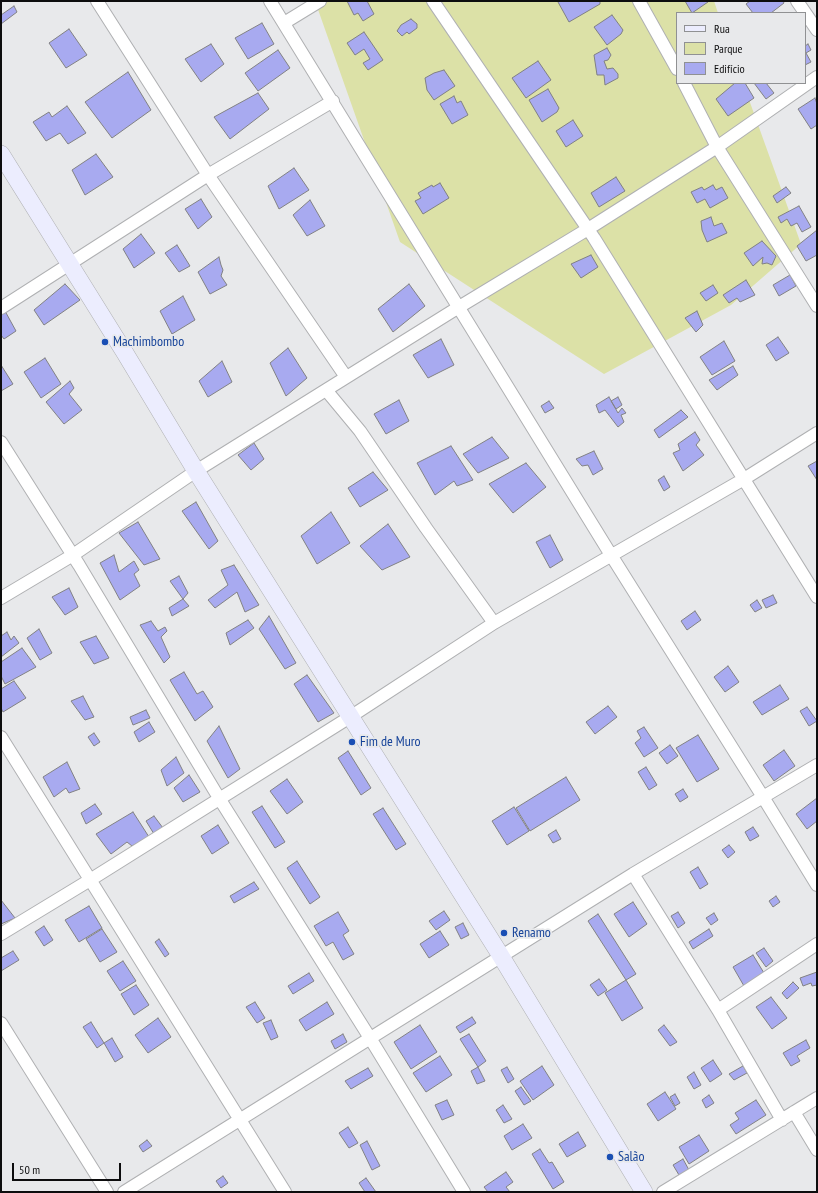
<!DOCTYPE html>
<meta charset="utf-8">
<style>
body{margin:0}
#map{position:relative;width:818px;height:1193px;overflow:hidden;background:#e8e9eb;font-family:"PT Sans Narrow",sans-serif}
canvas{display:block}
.frame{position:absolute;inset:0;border:2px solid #0d0d0e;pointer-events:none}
.legend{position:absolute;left:676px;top:12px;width:130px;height:72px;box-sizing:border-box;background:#e8e9eb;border:1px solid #909193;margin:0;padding:5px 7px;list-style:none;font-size:12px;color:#0d0d0e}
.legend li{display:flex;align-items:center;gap:8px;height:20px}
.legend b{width:20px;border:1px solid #909193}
.scale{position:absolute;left:12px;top:1163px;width:109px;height:18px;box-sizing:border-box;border:2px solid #0d0d0e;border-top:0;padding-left:5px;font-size:12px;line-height:14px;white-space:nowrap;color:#0d0d0e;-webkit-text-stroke:3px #e8e9eb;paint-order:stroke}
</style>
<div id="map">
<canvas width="818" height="1193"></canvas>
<div class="frame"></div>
<ul class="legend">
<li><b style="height:5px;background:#ecedfe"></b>Rua</li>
<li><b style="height:11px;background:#dce1a7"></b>Parque</li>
<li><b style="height:11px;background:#a8aaf0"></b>Edifício</li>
</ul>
<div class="scale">50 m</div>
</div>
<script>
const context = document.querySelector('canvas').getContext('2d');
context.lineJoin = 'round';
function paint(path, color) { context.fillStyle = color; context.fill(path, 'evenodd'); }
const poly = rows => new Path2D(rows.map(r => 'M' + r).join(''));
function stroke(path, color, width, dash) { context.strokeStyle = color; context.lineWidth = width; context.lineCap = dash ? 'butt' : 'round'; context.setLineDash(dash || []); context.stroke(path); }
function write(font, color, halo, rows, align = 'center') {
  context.font = font + ' "PT Sans Narrow",sans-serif'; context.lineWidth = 3.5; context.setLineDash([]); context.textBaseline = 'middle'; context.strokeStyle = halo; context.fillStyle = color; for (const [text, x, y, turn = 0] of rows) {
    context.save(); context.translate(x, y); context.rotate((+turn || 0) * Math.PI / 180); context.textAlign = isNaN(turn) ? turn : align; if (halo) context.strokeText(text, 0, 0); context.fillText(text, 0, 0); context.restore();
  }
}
const green = poly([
 [315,1,714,1,718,13,677,13,677,83,743,83,801,244,731,305,604,374,400,242]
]);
const building = poly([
 [347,1,367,1,374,14,363,21,358,13,354,15,347,1],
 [559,1,600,1,600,4,569,22,558,2,559,1],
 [685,1,708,1,708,2,692,13,685,1],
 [750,1,783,1,784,3,771,13,753,13,746,4,750,1],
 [14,6,17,12,1,24,1,15,14,6],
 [612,15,623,30,621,34,607,45,594,27,612,15],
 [411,19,417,24,417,28,409,34,407,32,402,36,397,31,401,25,411,19],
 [262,23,274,44,248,59,235,38,262,23],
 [69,29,87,55,66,68,49,43,69,29],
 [364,32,383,60,368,70,363,63,370,59,364,49,355,55,347,43,364,32],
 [211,44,224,64,201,82,185,59,211,44],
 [808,44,811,50,806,53,811,62,805,65,805,46,808,44],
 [607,48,611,55,608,60,604,61,607,69,613,68,618,74,618,78,605,85,604,75,597,75,594,55,607,48],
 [278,50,290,68,258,91,245,73,278,50],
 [538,61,551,80,526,98,512,78,538,61],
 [444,70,455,86,434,100,427,90,425,78,434,73,444,70],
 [128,72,151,110,112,138,85,102,128,72],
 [735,83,745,83,754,98,728,116,716,99,735,83],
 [754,83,766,83,774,93,766,99,754,83],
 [548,89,559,108,557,112,542,122,529,100,548,89],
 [258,93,269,109,230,139,214,117,258,93],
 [454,96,457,103,461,101,468,115,452,124,440,104,454,96],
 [815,98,817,104,817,125,811,129,798,109,815,98],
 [67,106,86,133,68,144,60,133,46,141,33,122,49,112,52,117,67,106],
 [573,120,583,136,566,147,556,131,573,120],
 [96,154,113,177,85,195,72,170,96,154],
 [294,168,309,190,279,209,268,186,294,168],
 [616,177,625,191,599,207,591,193,616,177],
 [440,183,449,198,423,214,415,201,421,198,418,193,432,185,433,187,440,183],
 [713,185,716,190,722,187,728,198,710,208,705,199,697,203,691,192,702,187,704,190,713,185],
 [786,187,791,193,777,203,773,196,786,187],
 [201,199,212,217,198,229,185,209,201,199],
 [310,200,325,226,307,236,293,215,310,200],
 [799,206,811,227,802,232,797,223,791,226,787,219,781,223,778,217,799,206],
 [711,217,714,226,722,223,727,233,707,242,702,230,701,221,711,217],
 [817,230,817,255,806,261,797,246,817,230],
 [141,234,155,253,134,268,123,249,141,234],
 [762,241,776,256,772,265,767,263,762,264,763,257,753,266,744,253,762,241],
 [177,245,190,266,179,272,165,253,177,245],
 [591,255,598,267,581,278,571,264,591,255],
 [219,257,221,265,223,270,221,276,227,285,210,294,198,272,219,257],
 [790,275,796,286,779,296,773,285,790,275],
 [746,280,755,295,740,302,737,298,729,303,723,295,746,280],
 [65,284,80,300,44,325,34,310,65,284],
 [409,284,425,306,393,332,378,309,409,284],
 [713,285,718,293,706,301,700,293,713,285],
 [183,296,195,320,172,334,160,311,183,296],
 [5,311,16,331,4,339,1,335,1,312,5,311],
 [697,311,703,325,696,332,685,318,697,311],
 [778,337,789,353,776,361,766,345,778,337],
 [441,339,454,365,428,378,413,355,441,339],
 [724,341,735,361,712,375,700,357,724,341],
 [288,348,307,378,286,396,270,363,288,348],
 [45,358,61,384,41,398,24,372,45,358],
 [222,361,232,382,208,397,199,381,222,361],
 [1,365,13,384,1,391,1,365],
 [733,366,738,375,717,390,709,380,733,366],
 [70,381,74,388,69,394,82,410,64,424,46,402,70,381],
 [609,397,618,413,622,408,626,413,621,415,624,422,618,427,605,410,599,413,596,405,609,397],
 [618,397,622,405,616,409,611,401,618,397],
 [399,400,409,421,386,434,374,414,399,400],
 [549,401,554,408,545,413,541,406,549,401],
 [681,410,688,417,659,438,654,430,681,410],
 [695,432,700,440,696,445,704,455,683,471,673,453,680,450,678,444,695,432],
 [492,437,509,458,478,473,463,454,492,437],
 [254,443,264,459,251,470,238,455,254,443],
 [451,446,473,480,457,486,454,481,435,495,417,463,451,446],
 [594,451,603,469,593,475,588,465,582,466,576,459,594,451],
 [817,461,817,480,808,466,817,461],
 [526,463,546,487,513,513,489,484,526,463],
 [373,472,388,490,360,507,348,488,373,472],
 [664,476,670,487,664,491,658,480,664,476],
 [196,502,218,541,209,549,182,511,196,502],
 [331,512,350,543,317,564,301,536,331,512],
 [138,522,160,559,144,565,119,533,138,522],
 [388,524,410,557,382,570,360,546,388,524],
 [550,535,563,560,550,568,536,542,550,535],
 [114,555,119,572,134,561,139,570,134,574,140,586,120,600,100,563,114,555],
 [234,565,259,605,245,612,237,592,215,608,208,600,228,585,221,570,234,565],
 [179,576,188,593,183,599,170,581,179,576],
 [69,588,78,607,65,615,52,597,69,588],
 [773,595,777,603,766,608,762,600,773,595],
 [183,599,189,606,172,616,169,608,183,599],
 [757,600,762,608,755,612,750,605,757,600],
 [695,611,701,620,687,630,681,621,695,611],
 [269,616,296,663,285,669,259,629,269,616],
 [248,620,254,628,230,645,226,633,248,620],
 [151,621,158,631,165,627,167,631,161,637,170,657,164,663,140,625,151,621],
 [39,629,52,653,40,660,27,638,39,629],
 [7,632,11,640,14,636,19,643,1,657,1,636,7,632],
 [96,636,109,658,94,664,80,642,96,636],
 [22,648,36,667,5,684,1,676,1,662,22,648],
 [728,666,739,682,725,692,714,677,728,666],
 [184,672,197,694,203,691,213,707,195,721,170,680,184,672],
 [307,675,334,713,318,722,294,684,307,675],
 [14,681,26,698,3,712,1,708,1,689,14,681],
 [780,685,789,699,762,715,753,702,780,685],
 [83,696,94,717,85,720,71,701,83,696],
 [608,706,617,717,595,734,586,722,608,706],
 [807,707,817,721,809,726,800,711,807,707],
 [146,710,150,718,133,725,130,717,146,710],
 [149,722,155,732,139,742,134,732,149,722],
 [219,726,240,769,228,778,207,741,219,726],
 [644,727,658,748,644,757,635,743,641,738,637,731,644,727],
 [94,733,100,742,94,746,88,737,94,733],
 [698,735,719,769,697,782,676,748,698,735],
 [670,745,678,756,667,764,659,753,670,745],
 [784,750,795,766,774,781,763,765,784,750],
 [348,751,371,788,361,795,338,758,348,751],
 [176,757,184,773,167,786,161,770,176,757],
 [67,762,80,789,69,793,66,788,54,797,43,777,67,762],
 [646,767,657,785,649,790,638,772,646,767],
 [189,775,200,792,183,802,174,788,189,775],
 [566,777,580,800,530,831,516,808,566,777],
 [287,779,303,802,287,814,270,791,287,779],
 [683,789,688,797,680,802,675,794,683,789],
 [817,798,817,821,807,829,796,814,817,798],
 [95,804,102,814,86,824,81,813,95,804],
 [262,806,285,842,275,848,252,812,262,806],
 [514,807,529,831,507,845,492,821,514,807],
 [383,808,406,844,396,850,373,814,383,808],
 [133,812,149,837,132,846,127,842,111,854,96,834,133,812],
 [154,816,163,828,154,834,146,821,154,816],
 [218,825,229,843,212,854,201,836,218,825],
 [753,827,759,836,750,841,745,832,753,827],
 [556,830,561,839,553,843,548,835,556,830],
 [729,845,735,852,728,858,722,850,729,845],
 [297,861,320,897,310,904,287,868,297,861],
 [698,867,708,884,700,889,690,872,698,867],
 [254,882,259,889,234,903,230,896,254,882],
 [776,896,780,902,773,907,769,901,776,896],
 [1,900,15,918,1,924,1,900],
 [633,902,647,924,629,937,614,914,633,902],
 [89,906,102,928,79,942,65,920,89,906],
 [444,911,450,920,436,930,429,921,444,911],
 [338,912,349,931,343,935,354,954,343,960,333,942,326,946,314,926,338,912],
 [678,912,685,923,678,928,671,916,678,912],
 [714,913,718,920,711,925,706,918,714,913],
 [598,914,636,974,626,980,588,921,598,914],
 [463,923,469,935,461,939,455,927,463,923],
 [44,926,53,940,44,946,35,932,44,926],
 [102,929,117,952,100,962,86,939,102,929],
 [709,929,713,936,693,949,689,942,709,929],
 [440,931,449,945,429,958,420,944,440,931],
 [159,939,169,954,165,957,155,942,159,939],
 [764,948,773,961,766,967,756,953,764,948],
 [13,951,19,960,1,971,1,958,13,951],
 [753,955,764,973,744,986,733,967,753,955],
 [123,961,136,981,120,991,107,971,123,961],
 [817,972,817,985,812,986,811,983,803,986,800,978,817,972],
 [309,973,314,981,293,994,288,986,309,973],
 [599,979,607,990,598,996,590,985,599,979],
 [626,980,643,1008,622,1021,605,993,626,980],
 [793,982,799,988,787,999,782,993,793,982],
 [136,985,149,1005,134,1015,121,994,136,985],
 [771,997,787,1018,772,1029,756,1007,771,997],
 [255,1002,265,1018,257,1023,246,1007,255,1002],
 [327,1002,334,1014,306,1031,299,1020,327,1002],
 [472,1017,476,1023,460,1033,456,1027,472,1017],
 [158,1018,171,1037,148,1053,135,1035,158,1018],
 [271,1020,278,1037,271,1040,263,1023,271,1020],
 [91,1022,104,1043,97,1048,83,1027,91,1022],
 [420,1025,437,1052,411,1069,394,1042,420,1025],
 [664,1025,677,1042,670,1046,658,1030,664,1025],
 [343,1034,347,1042,335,1049,331,1041,343,1034],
 [469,1034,486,1061,478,1067,460,1039,469,1034],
 [112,1038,123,1057,115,1062,104,1043,112,1038],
 [806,1040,810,1048,797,1056,800,1061,791,1066,783,1053,806,1040],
 [440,1056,452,1075,426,1092,413,1073,440,1056],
 [713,1060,722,1074,710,1082,701,1068,713,1060],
 [542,1066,554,1085,533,1100,520,1081,542,1066],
 [743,1066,747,1073,734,1080,729,1074,743,1066],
 [478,1067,485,1081,477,1084,471,1071,478,1067],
 [507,1067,514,1079,508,1083,501,1070,507,1067],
 [368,1068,373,1076,351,1089,345,1081,368,1068],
 [694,1072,701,1085,694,1089,687,1077,694,1072],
 [521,1087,531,1101,524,1105,515,1091,521,1087],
 [665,1092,676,1109,658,1121,647,1104,665,1092],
 [675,1094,680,1103,675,1106,670,1097,675,1094],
 [709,1095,714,1103,706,1108,702,1100,709,1095],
 [447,1100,454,1115,442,1120,435,1105,447,1100],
 [756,1100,766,1115,736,1134,730,1125,739,1119,735,1113,756,1100],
 [503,1105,512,1119,504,1123,496,1110,503,1105],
 [523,1124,532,1138,512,1150,504,1136,523,1124],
 [348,1127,358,1143,349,1148,339,1133,348,1127],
 [578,1132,586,1146,567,1157,559,1144,578,1132],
 [699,1135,709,1151,689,1164,679,1147,699,1135],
 [147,1140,152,1146,143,1152,139,1146,147,1140],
 [367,1141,380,1166,372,1170,360,1145,367,1141],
 [540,1149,549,1163,552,1162,564,1182,553,1189,532,1154,540,1149],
 [683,1159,689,1170,679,1175,673,1165,683,1159],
 [506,1172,513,1182,506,1187,510,1192,488,1192,484,1187,506,1172],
 [223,1176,228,1183,221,1188,216,1181,223,1176],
 [366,1178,376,1192,365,1192,359,1183,366,1178]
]);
const street = poly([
 [97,1,208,175,346,377],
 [270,1,611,555,763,797,817,885],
 [433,1,594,238,817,597],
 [639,1,677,69],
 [797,1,817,30],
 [284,23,320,1],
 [684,83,717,147,817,306],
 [1,308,208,175,333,101],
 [326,390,360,431,426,528,494,623],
 [1,442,79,565,219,798,370,1038,464,1192],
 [1,598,73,555,196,471,459,307,588,229,717,147,817,77],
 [1,737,285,1192],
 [633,874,718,1010,782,1120],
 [1,934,90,880,350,717,494,623,744,479,817,433],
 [718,1010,817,944],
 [1,1023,107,1192],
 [794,1112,817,1150],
 [124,1192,633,874,817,765],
 [663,1192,817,1098]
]);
const secondary = poly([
 [1,154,125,353,196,471,496,948,644,1192]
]);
const markers = [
 [105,342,4,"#1a4fb4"],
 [352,742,4,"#1a4fb4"],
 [504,933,4,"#1a4fb4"],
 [610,1157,4,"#1a4fb4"]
];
const transitNames = [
 ["Machimbombo",113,342],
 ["Fim de Muro",360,742],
 ["Renamo",512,933],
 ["Salão",618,1157]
];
paint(green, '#dce1a7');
paint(building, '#a8aaf0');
stroke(building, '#818183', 1);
stroke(street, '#afb0b2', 14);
stroke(secondary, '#afb0b2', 18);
stroke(street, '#fff', 12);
stroke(secondary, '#ecedfe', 17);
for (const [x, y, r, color] of markers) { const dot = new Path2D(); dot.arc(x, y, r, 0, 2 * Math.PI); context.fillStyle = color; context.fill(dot); stroke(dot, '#e8e9eb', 1.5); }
write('14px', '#164399', '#e8e9eb', transitNames, 'left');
</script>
